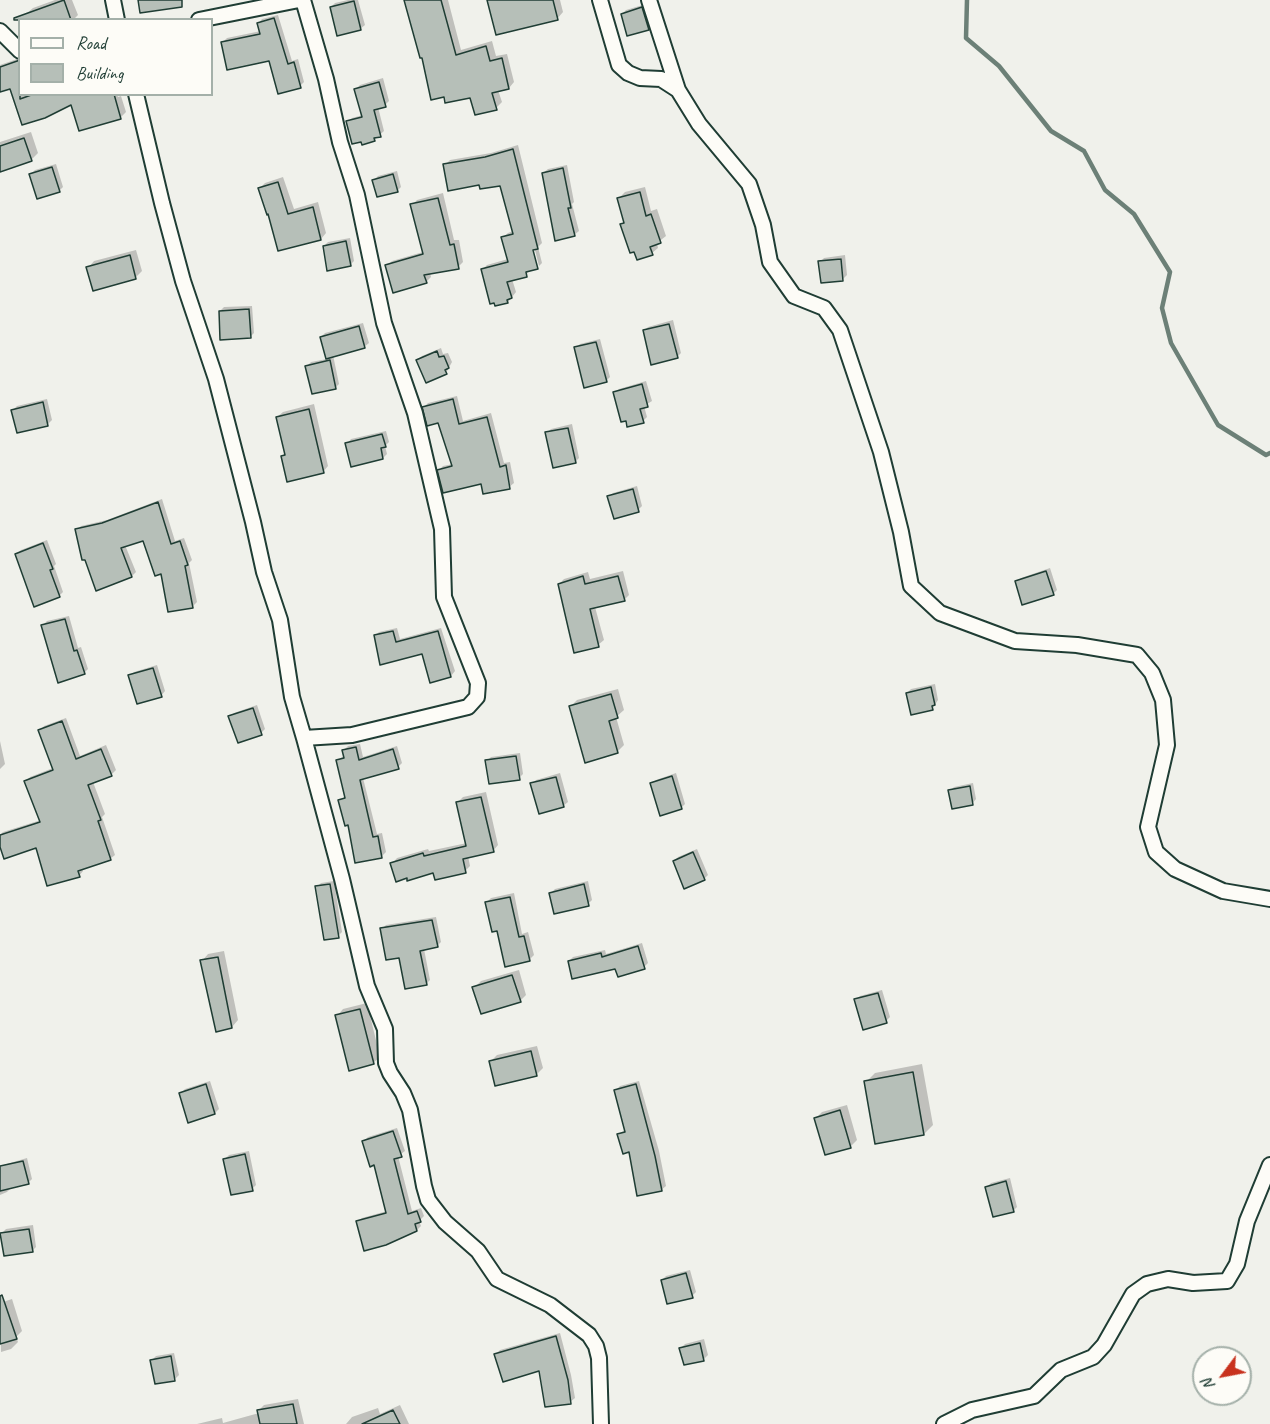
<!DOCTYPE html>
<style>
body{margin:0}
#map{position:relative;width:1270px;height:1424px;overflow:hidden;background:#f0f1eb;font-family:Caveat,sans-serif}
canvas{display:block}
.legend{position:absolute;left:18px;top:18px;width:195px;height:78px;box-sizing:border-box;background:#fdfcf7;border:2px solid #a4b0a9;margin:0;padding:8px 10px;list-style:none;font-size:18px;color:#1f3d34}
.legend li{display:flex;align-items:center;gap:12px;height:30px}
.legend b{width:30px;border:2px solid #a4b0a9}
.north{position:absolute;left:1192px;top:1346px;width:60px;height:60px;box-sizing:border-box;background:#fdfcf7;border:2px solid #a4b0a9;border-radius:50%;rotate:238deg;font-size:16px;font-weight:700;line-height:24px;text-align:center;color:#1f3d34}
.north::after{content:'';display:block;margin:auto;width:21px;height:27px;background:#c8321e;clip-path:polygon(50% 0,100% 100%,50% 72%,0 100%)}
</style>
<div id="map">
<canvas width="1270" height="1424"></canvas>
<ul class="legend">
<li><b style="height:8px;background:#fdfcf7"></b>Road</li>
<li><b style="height:16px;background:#b6bfb8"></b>Building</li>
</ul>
<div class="north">N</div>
</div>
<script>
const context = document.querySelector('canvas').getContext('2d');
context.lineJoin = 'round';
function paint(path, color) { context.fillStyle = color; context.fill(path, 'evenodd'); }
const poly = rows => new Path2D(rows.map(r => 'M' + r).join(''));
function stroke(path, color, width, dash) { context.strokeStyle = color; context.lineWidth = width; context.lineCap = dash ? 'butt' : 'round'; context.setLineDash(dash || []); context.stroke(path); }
const shadow = poly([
 [55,0,72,0,78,15,73,20,28,20,26,14,33,8],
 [348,0,358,0,365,25,360,29,331,7,335,3],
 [405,0,448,0,461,50,492,41,496,56,507,54,514,82,509,88,498,90,502,102,496,108,471,97,423,56],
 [489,0,560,0,563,12,557,19],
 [646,4,652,25,648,29,622,14,626,10],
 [278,15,292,61,298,59,304,82,300,86,270,60,223,42,227,38,261,31,258,24,262,19],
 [20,58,20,94,117,94,118,97,121,96,126,112,120,118,72,102,23,124,11,87,0,91,0,65],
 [383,78,389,101,385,105,378,107,384,131,374,140,348,122,352,118,363,115,356,89,360,85],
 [31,132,38,153,31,160,0,170,0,142],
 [518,145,542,243,538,247,542,263,539,266,533,242,530,243,536,266,538,266,530,269,526,275,512,279,516,292,508,302,496,305,483,269,487,265,508,259,503,237,508,233,513,231,501,185,481,183,445,165,450,160,491,153],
 [56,164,63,187,59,191,31,174,35,170],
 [567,165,574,202,572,204,579,231,574,235,543,173,548,169],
 [397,171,401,187,397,191,374,180,378,176],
 [283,177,294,209,318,202,326,233,321,239,269,212,259,189,265,183],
 [645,187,651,211,657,209,666,236,657,243,658,248,652,253,622,225,625,222,619,198,625,192],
 [443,193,454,240,459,240,463,262,458,267,430,273,431,277,426,282,387,266,392,261,423,252,412,205,417,200],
 [350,238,354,261,350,265,324,246,328,242],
 [136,250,142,271,135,278,88,268,94,261],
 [845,255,847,275,843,279,820,262,824,258],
 [252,306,254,333,250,337,220,311,224,307],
 [673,320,681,353,677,357,644,331,648,327],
 [363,323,369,343,364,347,333,355,339,384,335,388,307,366,311,362,327,359,321,337,325,333],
 [600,339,610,377,606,381,576,348,580,344],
 [441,348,443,354,448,353,452,362,446,373,418,360,422,356],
 [646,381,652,401,644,406,647,417,643,421,615,393,619,389],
 [457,396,463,421,491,413,504,463,510,462,514,483,509,487,482,482,439,470,443,466,453,464,439,421,424,407,428,403],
 [47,399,52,420,48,424,18,431,13,410,17,406],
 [314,404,328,466,323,472,282,456,286,452,277,417,283,412],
 [572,424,579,458,575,462,547,433,551,429],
 [386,431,389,442,385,446,387,454,383,458,347,444,351,439],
 [637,486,642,506,638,510,609,497,613,493],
 [162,499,175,541,184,538,192,560,189,563,197,602,193,606,162,572,144,539,125,545,136,572,132,576,77,530,81,526,107,520],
 [47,540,56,564,54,566,63,592,59,596,16,554,21,550],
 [1050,568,1057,590,1053,594,1017,582,1021,578],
 [623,571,629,595,624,600,595,607,604,640,598,645,559,584,564,579,588,572,590,579],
 [69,616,78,648,81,647,88,669,84,673,42,626,47,621],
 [397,628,400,639,441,628,455,671,451,676,423,653,375,636,379,632],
 [157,665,165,691,161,696,130,676,134,672],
 [935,684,938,700,932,709,907,693,911,689],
 [618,689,624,710,616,717,624,745,617,752,570,707,577,700],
 [257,705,265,729,261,733,230,717,234,713],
 [66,718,80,756,106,745,116,770,112,774,93,782,105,814,102,817,115,855,110,859,82,868,83,871,79,876,37,846,0,842,0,835,3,832,41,820,26,781,30,777,53,768,40,731,44,726],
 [0,741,5,764,0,769],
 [360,744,363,757,397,746,402,763,398,767,363,778,377,834,382,833,386,852,382,856,356,861,349,823,340,800,346,796,338,760,345,755,344,750,348,746],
 [520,753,523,774,519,778,487,761,491,757],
 [560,773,568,802,563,806,532,784,536,780],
 [676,773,685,804,681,808,652,784,656,780],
 [973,783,976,799,972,804,950,791,954,787],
 [486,792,498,845,493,851,468,856,470,866,465,871,435,871,392,864,397,858,428,849,429,851,467,843,458,802,463,797],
 [697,849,708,875,704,879,674,861,678,857],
 [334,881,342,932,338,936,317,887,321,883],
 [588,881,592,900,588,904,551,893,555,889],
 [514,893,522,934,528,932,534,955,530,959,498,929,487,902,491,898],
 [436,917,441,942,437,946,424,949,430,980,426,984,400,956,382,929,386,925],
 [642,943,648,963,644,967,616,967,569,961,573,957,605,950,606,954],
 [224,951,238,1020,232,1027,217,1030,202,961,208,954],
 [519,970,526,995,520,1001,474,988,481,981],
 [882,990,890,1017,886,1021,856,1000,860,996],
 [367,1003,380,1057,373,1063,337,1016,343,1009],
 [537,1046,543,1068,536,1075,490,1062,497,1055],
 [922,1064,933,1125,924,1134,866,1082,875,1073],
 [210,1081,219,1109,215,1113,181,1093,185,1089],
 [639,1081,659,1151,666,1186,661,1190,619,1134,626,1129,616,1090,620,1086],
 [847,1105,857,1140,850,1147,816,1118,822,1112],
 [397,1128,405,1151,398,1156,412,1211,421,1208,424,1216,419,1221,421,1226,417,1230,357,1222,362,1218,387,1211,376,1163,364,1141,368,1137],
 [249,1151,256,1185,252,1189,225,1159,229,1155],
 [27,1158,32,1179,28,1183,11,1188,7,1192,0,1195,0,1166],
 [1010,1178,1017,1207,1013,1211,987,1187,991,1183],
 [33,1225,36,1247,32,1251,2,1233,6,1229],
 [690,1270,696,1292,692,1296,662,1280,666,1276],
 [12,1299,22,1331,16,1337,18,1342,11,1349,1,1352,0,1303],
 [560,1333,571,1375,575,1398,570,1402,540,1369,496,1354,500,1350],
 [704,1339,708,1355,704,1359,681,1348,685,1344],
 [174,1353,179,1375,175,1379,152,1360,156,1356],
 [298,1399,304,1424,197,1424,222,1418,223,1423,259,1413,259,1410,264,1405],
 [400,1405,409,1424,346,1424,352,1417,378,1408,380,1414]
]);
const stream = poly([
 [967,0,966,38,999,66,1051,131,1084,151,1105,190,1134,214,1170,272,1162,308,1171,343,1218,425,1266,455,1270,453]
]);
const building = poly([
 [64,0,71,20,14,20,14,18,64,0],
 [138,0,182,0,182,7,140,13,138,0],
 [404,0,441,0,456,55,486,46,490,61,502,58,509,89,492,93,497,110,475,115,470,98,445,103,444,97,431,100,422,58,420,58,404,0],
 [487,0,553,0,558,20,496,35,487,0],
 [354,1,361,30,337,36,330,7,354,1],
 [642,7,649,30,627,36,621,14,642,7],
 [274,18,288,64,294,62,301,88,278,94,269,61,227,70,221,42,260,34,257,23,274,18],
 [20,60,20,99,34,94,114,94,121,119,79,131,71,105,45,118,22,125,10,89,0,92,0,67,20,60],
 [379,82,386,107,374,110,381,137,374,138,375,141,362,145,361,142,352,144,346,121,362,117,354,89,379,82],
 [24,138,32,161,0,172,0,146,24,138],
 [513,149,538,249,533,250,538,269,526,272,527,277,507,282,512,298,507,300,508,303,495,306,494,303,490,304,481,269,508,262,501,237,513,234,500,186,480,189,479,185,448,191,443,164,485,157,513,149],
 [52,167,60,192,37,199,29,174,52,167],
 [563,168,571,208,568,208,575,236,555,241,542,173,563,168],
 [393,174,398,192,377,197,372,180,393,174],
 [278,182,288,214,313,207,321,240,278,251,268,214,267,215,258,188,278,182],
 [640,192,646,216,651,214,661,243,650,247,653,255,637,260,634,252,630,253,620,224,624,223,617,198,640,192],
 [438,198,450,245,454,244,459,269,424,275,427,283,393,293,385,265,423,254,410,204,438,198],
 [346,241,351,266,327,271,323,246,346,241],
 [130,255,136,279,93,291,86,267,130,255],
 [841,259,843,281,821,283,818,261,841,259],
 [249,309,251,338,220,340,219,311,249,309],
 [669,324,678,358,651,365,643,330,669,324],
 [359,326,365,348,326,359,320,337,359,326],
 [596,342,607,382,584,388,574,347,596,342],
 [437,351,439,357,444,356,449,368,445,370,447,374,426,383,416,360,437,351],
 [330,360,336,389,312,394,305,366,330,360],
 [642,384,648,407,640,409,644,423,627,427,626,421,621,422,613,392,642,384],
 [453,399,459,424,487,417,500,467,506,465,510,489,483,494,481,484,443,493,437,470,452,466,438,423,427,426,422,407,453,399],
 [43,402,48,426,17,433,11,410,43,402],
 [309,409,324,473,287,482,281,456,285,455,276,417,309,409],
 [568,428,576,463,553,468,545,432,568,428],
 [382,434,386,447,381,448,383,459,351,467,345,443,382,434],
 [633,489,639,512,614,519,607,496,633,489],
 [158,502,171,544,180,541,188,565,185,566,193,608,168,612,161,574,155,576,143,541,121,548,132,577,96,591,85,560,82,560,75,529,102,523,158,502],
 [43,543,53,569,50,570,60,597,34,607,15,554,43,543],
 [1046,571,1054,595,1022,605,1015,581,1046,571],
 [583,576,585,584,618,576,625,601,590,609,599,647,574,653,558,584,583,576],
 [65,619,74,651,77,650,85,674,58,683,41,625,65,619],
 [393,631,396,642,438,631,451,677,430,683,422,654,380,665,374,635,393,631],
 [153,668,162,697,137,704,128,675,153,668],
 [931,687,935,705,932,706,933,710,911,715,906,693,931,687],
 [611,694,618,718,609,721,618,753,585,763,569,706,611,694],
 [253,708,262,735,238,743,228,716,253,708],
 [62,721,76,759,101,749,112,776,88,785,101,820,98,821,111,860,78,871,80,877,47,886,36,848,4,859,0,847,0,835,40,822,24,781,53,770,38,730,62,721],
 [356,747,359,760,393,749,399,769,360,780,373,837,378,836,382,858,355,863,348,825,345,826,338,800,345,798,336,760,344,758,342,750,356,747],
 [516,756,520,780,489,784,485,760,516,756],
 [672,776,682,809,660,816,650,783,672,776],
 [556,777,564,807,539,814,530,783,556,777],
 [970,786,973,805,952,809,948,790,970,786],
 [481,797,494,852,463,859,466,873,435,880,433,873,407,881,407,878,396,882,390,863,423,853,424,856,466,846,456,802,481,797],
 [693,852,705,880,684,889,673,861,693,852],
 [330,884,339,938,324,940,315,886,330,884],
 [584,884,589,906,554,914,549,893,584,884],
 [510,897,519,937,524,936,530,961,505,967,497,931,492,932,485,902,510,897],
 [432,920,438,947,420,951,427,985,405,989,399,958,386,960,380,928,432,920],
 [638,946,645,969,618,977,615,969,572,979,568,961,601,953,602,957,638,946],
 [218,957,232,1028,216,1032,200,960,218,957],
 [512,975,521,1002,481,1014,472,987,512,975],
 [878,993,887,1023,863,1030,854,999,878,993],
 [360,1009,374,1064,349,1071,335,1015,360,1009],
 [531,1051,537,1076,495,1086,489,1061,531,1051],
 [913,1072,924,1135,875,1144,864,1081,913,1072],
 [206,1084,215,1114,188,1123,179,1093,206,1084],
 [636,1084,655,1156,662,1191,637,1196,629,1152,623,1154,617,1134,625,1132,614,1090,636,1084],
 [840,1110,851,1148,825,1155,814,1118,840,1110],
 [393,1131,402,1157,394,1159,408,1214,417,1211,421,1222,415,1224,417,1231,386,1245,364,1251,356,1221,386,1213,374,1165,370,1167,362,1141,393,1131],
 [245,1154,253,1191,231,1195,223,1159,245,1154],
 [23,1161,29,1184,0,1191,0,1166,23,1161],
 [1006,1181,1014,1212,993,1217,985,1187,1006,1181],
 [29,1229,33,1252,4,1256,0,1233,29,1229],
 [686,1273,693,1298,667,1304,661,1280,686,1273],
 [2,1295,17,1339,0,1344,0,1296,2,1295],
 [556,1336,568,1380,571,1404,545,1407,539,1371,503,1382,494,1354,556,1336],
 [700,1343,704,1361,684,1365,679,1348,700,1343],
 [171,1356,175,1381,155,1384,150,1360,171,1356],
 [293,1404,297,1424,260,1424,257,1410,293,1404],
 [393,1410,400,1424,362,1424,393,1410]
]);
const street = poly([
 [113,0,117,20],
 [600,0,619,65,628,73,640,78,661,79,678,90,699,124,749,184,763,225,770,262,794,296,824,308,840,330,881,452,901,532,911,586,940,613,1015,641,1077,645,1137,655,1152,673,1163,700,1167,745,1148,827,1156,852,1175,869,1223,891,1270,899],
 [649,0,678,90],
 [199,20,299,0],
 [0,31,20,51],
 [136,94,162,203,183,281,216,379,253,522,264,572,280,620,292,697,304,738,352,735,468,707,477,697,478,683,444,597,442,529,415,413,384,323,357,195,340,142,326,79,303,0],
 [304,738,342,879,367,986,385,1029,386,1063,390,1073,403,1093,410,1110,424,1186,428,1200,445,1222,478,1251,497,1279,550,1305,589,1335,596,1346,599,1358,601,1424],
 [944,1424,972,1410,1034,1396,1061,1370,1093,1357,1104,1345,1133,1294,1147,1284,1168,1279,1193,1283,1227,1281,1237,1264,1247,1221,1270,1165]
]);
paint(shadow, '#0003');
stroke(stream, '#6c8077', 4.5);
paint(building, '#b6bfb8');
stroke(building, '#1f3d34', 1.5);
stroke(street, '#1f3d34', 18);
stroke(street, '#fdfcf7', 14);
</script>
